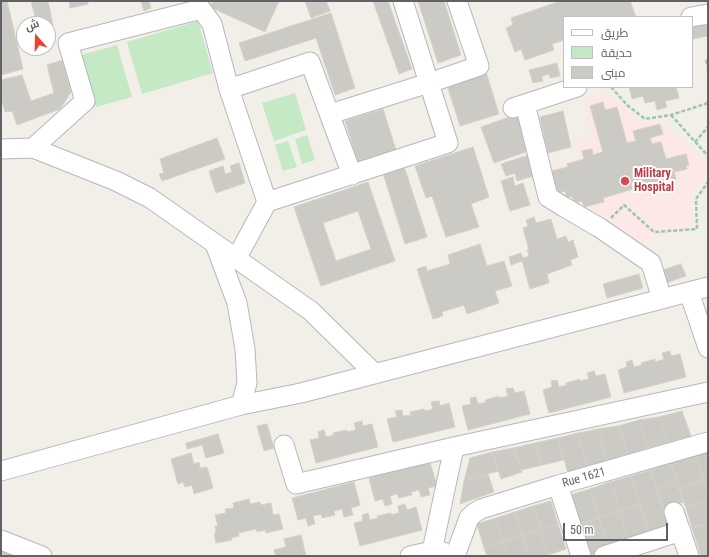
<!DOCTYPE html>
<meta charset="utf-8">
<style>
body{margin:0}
#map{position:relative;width:709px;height:557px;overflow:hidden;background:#f1efe8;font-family:"Roboto Condensed",Cairo,sans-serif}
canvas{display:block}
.frame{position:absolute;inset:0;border:2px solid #5f6368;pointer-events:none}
.legend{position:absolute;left:563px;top:16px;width:130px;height:72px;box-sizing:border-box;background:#fff;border:1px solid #bfc1c3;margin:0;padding:5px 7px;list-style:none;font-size:12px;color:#5f6368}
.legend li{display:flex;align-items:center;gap:8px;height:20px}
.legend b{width:20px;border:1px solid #bfc1c3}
.north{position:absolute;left:16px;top:16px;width:40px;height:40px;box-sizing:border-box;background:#fff;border:1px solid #bfc1c3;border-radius:50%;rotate:340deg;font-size:11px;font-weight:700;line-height:16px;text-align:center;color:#5f6368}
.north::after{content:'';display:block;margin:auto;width:14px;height:18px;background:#ea4335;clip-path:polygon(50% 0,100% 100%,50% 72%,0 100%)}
.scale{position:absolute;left:563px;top:523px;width:105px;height:18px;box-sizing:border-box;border:2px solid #5f6368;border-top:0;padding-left:5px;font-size:12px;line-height:14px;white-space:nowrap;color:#5f6368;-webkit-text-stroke:3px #fff;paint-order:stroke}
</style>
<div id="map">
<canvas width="709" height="557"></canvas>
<div class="frame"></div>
<ul class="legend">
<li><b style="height:5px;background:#fff"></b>طريق</li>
<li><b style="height:11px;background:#c5e8c5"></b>حديقة</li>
<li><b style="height:11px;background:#cccac5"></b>مبنى</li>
</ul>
<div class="north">ش</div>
<div class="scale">50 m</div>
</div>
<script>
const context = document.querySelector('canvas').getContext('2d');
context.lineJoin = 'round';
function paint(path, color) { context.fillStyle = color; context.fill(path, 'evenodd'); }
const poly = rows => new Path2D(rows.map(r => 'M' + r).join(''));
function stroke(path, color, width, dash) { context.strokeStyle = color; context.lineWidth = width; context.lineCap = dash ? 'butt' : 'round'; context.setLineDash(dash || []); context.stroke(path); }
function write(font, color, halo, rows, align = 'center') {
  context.font = font + ' "Roboto Condensed",sans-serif'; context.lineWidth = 4; context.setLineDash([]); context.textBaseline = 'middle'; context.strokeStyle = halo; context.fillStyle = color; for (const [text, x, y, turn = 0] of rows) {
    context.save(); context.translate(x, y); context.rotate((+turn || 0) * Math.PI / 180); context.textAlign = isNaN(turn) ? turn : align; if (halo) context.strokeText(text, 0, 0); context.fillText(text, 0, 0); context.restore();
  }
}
const medical = poly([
 [609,94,638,119,648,121,662,121,708,164,708,169,692,196,694,225,635,244,552,193,546,167,580,159,576,143,592,139,583,100]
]);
const green = poly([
 [198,21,213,73,142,94,127,42],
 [117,45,132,97,96,107,81,55],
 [295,93,306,130,274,141,262,103],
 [307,135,315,160,302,164,295,139],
 [288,141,297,167,283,171,275,145]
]);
const building = poly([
 [1,1,7,1,23,69,1,75,1,1],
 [31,1,48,1,53,25,48,26,48,24,37,24,31,1],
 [69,1,88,1,88,4,70,8,69,1],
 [141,1,149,1,151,8,144,11,141,1],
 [213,1,279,1,265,32,210,7,213,1],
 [305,1,326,1,330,11,311,18,305,1],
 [373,1,388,1,412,69,399,74,373,1],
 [418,1,444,1,461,55,438,63,418,1],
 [561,1,630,1,636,17,564,17,564,40,552,44,554,50,525,60,521,49,515,52,506,28,513,25,511,18,561,1],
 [331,13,355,88,335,95,316,38,245,61,239,43,331,13],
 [708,17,708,36,693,39,692,36,692,21,708,17],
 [63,60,71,92,60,109,17,125,12,111,5,112,1,97,1,80,22,75,31,101,54,93,47,65,63,60],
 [557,63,560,76,550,78,549,74,542,76,543,81,533,83,529,70,557,63],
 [486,72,499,114,460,126,447,85,486,72],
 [629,87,676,87,679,98,665,101,667,107,657,110,655,101,645,103,643,96,632,99,629,87],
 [603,102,605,110,617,107,627,143,636,141,633,131,660,124,663,134,650,138,652,144,661,142,666,159,686,154,689,165,686,166,687,169,674,172,676,179,663,182,665,189,648,193,646,185,637,188,636,182,631,183,633,189,603,198,604,202,584,207,582,201,574,203,572,196,567,198,565,191,558,193,552,171,568,167,567,164,584,159,582,151,592,149,593,155,603,152,590,106,603,102],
 [383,109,396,150,358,162,345,121,383,109],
 [563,111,571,147,548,153,540,117,563,111],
 [518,114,531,150,494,163,481,127,518,114],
 [217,138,225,159,162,181,159,174,164,173,160,159,217,138],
 [473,147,489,197,471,204,479,227,446,237,432,196,426,198,415,166,473,147],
 [529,155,536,175,517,181,515,173,506,176,501,164,529,155],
 [239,163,245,183,216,193,209,171,223,166,225,174,232,172,230,166,239,163],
 [404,166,427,237,405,244,383,173,404,166],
 [513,177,515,186,523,183,530,205,510,211,501,181,513,177],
 [368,182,395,261,321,286,294,207,368,182],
 [358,211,371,249,336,261,323,223,358,211],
 [534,217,536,223,551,219,557,239,566,236,568,242,573,240,578,257,570,260,572,265,547,274,549,283,530,289,522,261,511,265,509,257,521,253,523,258,529,256,527,250,529,250,523,228,528,226,526,220,534,217],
 [480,244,487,266,504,261,512,286,495,291,499,303,467,314,464,305,442,312,443,316,433,319,417,269,426,266,427,271,450,264,448,255,480,244],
 [681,264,686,276,663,284,659,271,681,264],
 [639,274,643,288,607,298,603,284,639,274],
 [670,351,671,356,680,354,686,377,624,393,618,370,627,367,626,362,632,360,634,367,642,365,641,363,655,359,655,362,664,359,662,353,670,351],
 [594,371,596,376,605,374,611,397,549,413,543,390,552,387,551,381,557,380,559,387,567,385,566,383,580,379,580,381,589,379,587,373,594,371],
 [513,388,515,393,524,391,530,414,468,430,462,406,471,404,470,398,476,397,478,404,486,402,485,400,499,396,499,398,508,396,506,389,513,388],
 [439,401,440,406,449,403,455,427,393,442,387,419,397,417,395,411,402,410,403,416,411,415,410,412,424,409,425,411,433,409,431,402,439,401],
 [682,411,691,436,668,443,659,417,682,411],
 [659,417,668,443,648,448,639,420,659,417],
 [639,420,648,448,628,455,618,426,639,420],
 [362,421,363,426,372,424,378,447,316,463,310,440,319,438,318,432,324,430,326,437,334,435,333,433,347,430,347,432,356,430,354,423,362,421],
 [267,424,274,448,264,451,257,426,267,424],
 [618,426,628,455,608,462,598,429,618,426],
 [598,429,608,462,588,467,578,433,598,429],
 [578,433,588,467,568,473,558,438,578,433],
 [218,434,224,453,206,458,202,445,187,449,186,443,218,434],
 [558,438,564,460,542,465,535,443,558,438],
 [535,443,542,465,521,470,514,448,535,443],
 [514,448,522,472,501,479,492,452,514,448],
 [708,451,708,480,704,481,695,455,708,451],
 [492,452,498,471,464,481,470,458,492,452],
 [191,453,194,464,199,462,200,468,207,467,213,488,194,494,192,485,185,487,183,482,178,484,171,459,191,453],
 [695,455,704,481,679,489,671,463,695,455],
 [430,462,437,486,428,488,430,495,421,497,419,490,411,492,412,495,399,498,397,494,390,496,392,504,385,506,383,499,375,501,369,478,430,462],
 [671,463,677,482,657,489,651,470,671,463],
 [651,470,660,499,640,505,631,476,651,470],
 [488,474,494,492,460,504,464,481,488,474],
 [631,476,640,505,620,511,610,482,631,476],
 [708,480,708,495,704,481,708,480],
 [704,481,708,495,708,501,686,508,679,489,704,481],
 [354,482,360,505,351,508,353,515,344,517,342,509,334,511,335,515,322,518,321,514,313,516,315,524,308,526,306,518,298,520,292,498,354,482],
 [610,482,620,511,599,518,590,489,610,482],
 [677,482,684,502,663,509,657,489,677,482],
 [590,489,599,518,579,524,570,495,590,489],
 [249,499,250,504,260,502,261,505,271,503,273,515,279,514,283,529,266,533,265,530,257,532,256,529,238,533,239,536,231,538,232,540,216,543,214,533,216,533,215,526,218,526,215,515,226,513,225,509,234,508,233,503,249,499],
 [660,499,670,531,650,537,640,505,660,499],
 [551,501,558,524,541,530,533,506,551,501],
 [708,501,708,523,692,528,686,508,708,501],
 [405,504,407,510,416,507,422,530,360,546,354,523,363,521,362,515,368,513,370,520,378,518,377,516,391,513,391,515,399,513,398,506,405,504],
 [640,505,650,537,630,544,620,511,640,505],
 [533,506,541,530,522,536,515,512,533,506],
 [620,511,630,544,609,551,599,518,620,511],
 [515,512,522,536,503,542,496,518,515,512],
 [496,518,503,542,484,548,477,524,496,518],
 [599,518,609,551,590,556,579,524,599,518],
 [708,523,708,543,698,546,692,528,708,523],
 [558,524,566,549,548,555,541,530,558,524],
 [541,530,548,555,544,556,529,556,522,536,541,530],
 [301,535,306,556,276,556,274,550,286,547,284,539,301,535],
 [522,536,529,556,508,556,503,542,522,536],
 [503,542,508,556,487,556,484,548,503,542],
 [708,543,708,556,701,556,698,546,708,543],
 [1,548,22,556,1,556,1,548]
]);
const path = poly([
 [706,60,708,68],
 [611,87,627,105,645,119,671,115,708,103],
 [671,115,708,156],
 [695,142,708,127],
 [611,218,624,205,654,232,697,229,696,199,708,182]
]);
const minor = poly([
 [691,17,708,14],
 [525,104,548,197,564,207,600,228,651,263,662,299],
 [513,108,577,87],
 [330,114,429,83,479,66,457,1],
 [33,148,85,101,68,43,201,9,212,24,229,89],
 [1,149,33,148,116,181,150,198,311,311,375,374],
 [267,202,229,89,310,62,352,175],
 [215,244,237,303,245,349,247,383,241,405],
 [236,259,267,202,448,143,403,1],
 [689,292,708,348],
 [284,445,296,484,454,447,708,392],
 [1,471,241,405,301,393,708,287],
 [558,485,581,556],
 [674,512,689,556],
 [1,540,42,556],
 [410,556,432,551,443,552],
 [431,556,454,447],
 [455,556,469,518,474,513,481,509,558,485,708,442],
 [604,556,681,531]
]);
const markers = [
 [625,181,5,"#e0444e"]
];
const healthNames = [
 ["Military",634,174],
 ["Hospital",634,188]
];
const streetNames = [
 ["Rue 1621",584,478,-16]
];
paint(medical, '#fce8e6');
paint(green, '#c5e8c5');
paint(building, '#cccac5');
stroke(building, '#d6d1c6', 1);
stroke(minor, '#b5b8bc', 21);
stroke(path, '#9cc7a9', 2.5, [4, 2]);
stroke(minor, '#fff', 19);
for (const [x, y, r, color] of markers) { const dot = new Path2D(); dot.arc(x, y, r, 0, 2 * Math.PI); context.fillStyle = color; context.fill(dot); stroke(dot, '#fff', 1.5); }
write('bold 12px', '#be3a42', '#fff', healthNames, 'left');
write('12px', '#5f6368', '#fff', streetNames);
</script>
